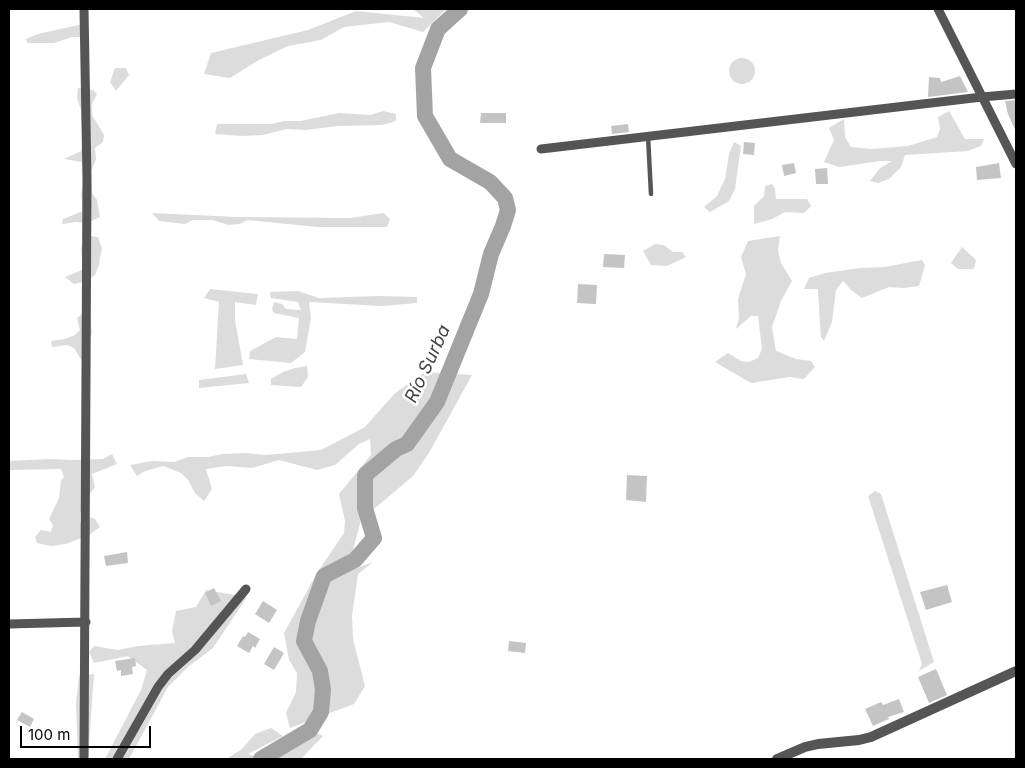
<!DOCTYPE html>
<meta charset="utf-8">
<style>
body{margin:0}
#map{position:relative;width:1025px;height:768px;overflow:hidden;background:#fff;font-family:Inter,sans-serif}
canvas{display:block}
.frame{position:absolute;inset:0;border:10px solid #000;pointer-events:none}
.scale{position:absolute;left:20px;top:726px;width:131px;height:22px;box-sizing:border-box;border:2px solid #000;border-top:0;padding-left:6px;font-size:15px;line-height:18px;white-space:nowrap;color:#000;-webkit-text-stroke:4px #fff;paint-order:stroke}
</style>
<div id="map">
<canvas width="1025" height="768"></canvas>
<div class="frame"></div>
<div class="scale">100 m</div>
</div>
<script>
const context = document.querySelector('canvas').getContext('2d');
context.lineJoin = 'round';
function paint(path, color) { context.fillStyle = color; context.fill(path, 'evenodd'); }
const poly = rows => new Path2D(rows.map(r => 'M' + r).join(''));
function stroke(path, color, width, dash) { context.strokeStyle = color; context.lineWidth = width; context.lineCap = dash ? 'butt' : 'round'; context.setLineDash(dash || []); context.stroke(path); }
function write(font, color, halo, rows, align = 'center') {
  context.font = font + ' Inter,sans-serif'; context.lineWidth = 5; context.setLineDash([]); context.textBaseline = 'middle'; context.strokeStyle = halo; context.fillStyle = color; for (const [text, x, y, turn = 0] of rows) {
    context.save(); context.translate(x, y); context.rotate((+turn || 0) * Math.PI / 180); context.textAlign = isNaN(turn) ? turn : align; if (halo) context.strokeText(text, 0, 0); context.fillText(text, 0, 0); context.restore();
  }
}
const green = poly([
 [413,9,446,9,423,32,389,22,344,27,321,40,288,46,259,60,230,78,204,74,211,53,308,30,356,11,424,18],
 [83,24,81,37,72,37,54,43,27,43,26,39,38,34],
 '729 71a13 13 0 1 1 26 0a13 13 0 1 1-26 0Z',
 [115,68,126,68,129,75,116,91,110,82],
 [78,88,93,90,97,94,92,104,92,115,104,135,103,142,95,148,96,160,91,171,84,172,82,162,64,159,81,151,83,143,81,110,77,98],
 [383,111,396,114,396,121,382,125,338,126,306,130,287,129,263,135,242,136,215,134,217,124,271,124,284,121,301,121,339,113,370,115],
 [949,111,965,139,984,139,981,146,968,151,905,155,901,167,889,179,878,183,870,181,880,168,892,161,880,161,839,167,824,162,834,140,829,128,844,119,845,137,851,147,872,149,908,146,937,137,940,129,938,117],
 [734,142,741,146,735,189,729,201,710,212,704,207,717,196,725,179,729,154],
 [84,183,92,185,92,193,97,200,100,217,87,223,76,222,62,224,63,219,83,211,81,194],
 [772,184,775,189,776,199,807,199,811,206,804,213,785,212,772,219,754,224,754,206,764,196,765,186],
 [152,213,236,217,350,218,384,213,390,219,387,227,318,227,247,220,240,224,228,225,213,220,193,220,185,224,159,221],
 [84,235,98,237,102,248,99,264,95,275,87,281,74,284,65,277,82,270,83,266,81,249],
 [780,236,778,250,781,263,792,281,781,301,772,327,776,351,796,359,811,361,815,367,804,379,790,377,751,383,715,362,728,353,741,361,749,362,758,358,762,349,758,316,751,316,736,329,739,318,738,299,746,274,741,257,748,241],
 [655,244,664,245,673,252,682,252,686,257,667,266,651,265,643,251],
 [962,247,976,260,974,269,958,269,951,263],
 [922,260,925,265,919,286,904,288,889,287,862,298,851,290,843,281,836,290,832,322,824,341,821,337,820,325,818,289,804,289,809,278,825,273,860,268,885,267],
 [210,289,258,294,256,305,235,302,235,320,243,365,215,369,219,302,204,298],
 [298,291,319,298,378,296,417,297,417,303,382,306,309,302,311,318,305,352,291,363,249,359,250,351,276,337,297,339,299,318,274,313,272,309,274,302,282,304,286,309,301,310,298,302,271,298,270,292],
 [89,308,92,333,87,344,82,361,74,348,67,345,52,347,51,341,65,339,75,335,80,330,77,318],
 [307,366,308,377,301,387,271,385,271,379,283,372,295,368],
 [425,372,472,375,429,453,413,476,361,520,353,550,341,574,373,562,358,574,352,616,353,639,365,686,354,704,290,728,286,713,296,692,297,673,289,660,284,633,317,573,344,533,345,521,339,494,371,455,370,439,359,444,335,465,317,470,279,460,252,468,226,466,206,469,212,489,204,501,195,493,188,480,181,473,163,466,145,471,137,476,130,465,152,461,174,462,188,457,208,457,223,454,245,453,266,455,321,450,365,427,394,394],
 [246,374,249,383,199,388,199,380],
 [112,454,117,464,92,474,95,487,88,497,80,513,80,523,88,523,91,517,95,519,100,527,89,535,66,544,51,546,37,543,35,537,41,530,51,532,53,525,49,519,59,498,61,480,64,477,61,469,9,470,9,461,50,459,71,460,103,459],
 [875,491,881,494,934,662,919,671,922,664,868,496],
 [206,590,247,597,213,648,188,667,168,687,129,759,105,759,141,690,147,670,128,656,94,663,89,652,94,646,118,650,138,646,175,643,172,631,176,611,196,607],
 [94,674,88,759,78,759,76,703,79,676],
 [271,728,283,736,248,754,264,759,226,759,242,749,255,734],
 [314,732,323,736,301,759,269,759]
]);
const river = poly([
 [261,759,310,730,321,712,323,690,320,671,304,641,308,621,324,576,355,560,374,538,365,508,365,475,396,449,407,444,437,402,481,294,491,254,503,226,508,210,505,198,490,182,450,159,425,116,423,68,438,29,460,9]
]);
const building = poly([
 [960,76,968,92,928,97,929,77,940,78,941,82],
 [1016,100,1016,132,1008,114,1005,101],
 [481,113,506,113,506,123,480,123],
 [628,124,629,132,612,134,611,126],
 [744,142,755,143,754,155,743,154],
 [794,163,796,173,784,176,782,165],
 [999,163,1001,178,977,180,976,167],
 [827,168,828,184,816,184,815,169],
 [604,254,625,255,624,268,603,267],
 [578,284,597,285,596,304,577,303],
 [627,475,647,476,646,502,626,500],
 [127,552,128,563,106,566,104,556],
 [947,585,952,602,926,610,920,592],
 [214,588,221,601,211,606,205,593],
 [263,601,277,610,269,623,255,614],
 [248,632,260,639,255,648,253,646,249,653,237,646,243,636,245,637],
 [509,641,526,643,525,653,508,651],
 [274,647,284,653,274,670,264,664],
 [135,658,136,666,132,667,133,674,121,676,121,670,117,671,115,661],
 [936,669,947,695,929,703,918,677],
 [899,699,904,712,888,717,889,719,873,726,865,709,881,702,883,705],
 [22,712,34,719,30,727,17,720]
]);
const service = poly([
 [648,136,651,194]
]);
const minor = poly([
 [84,9,87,179,84,759],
 [938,9,1016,164],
 [541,149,982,97,1016,94],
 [9,624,86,622],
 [117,759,158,687,168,674,195,650,246,589]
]);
const tertiary = poly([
 [777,759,805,747,818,744,859,740,871,737,1016,671]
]);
const waterNames = [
 ["Río Surba",428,364,-65]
];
paint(green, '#dcdcdc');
stroke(river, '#a3a3a3', 16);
paint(building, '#c4c4c4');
stroke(service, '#555', 4.5);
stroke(minor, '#555', 9);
stroke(tertiary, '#555', 10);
write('italic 18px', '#444', '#fff', waterNames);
</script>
